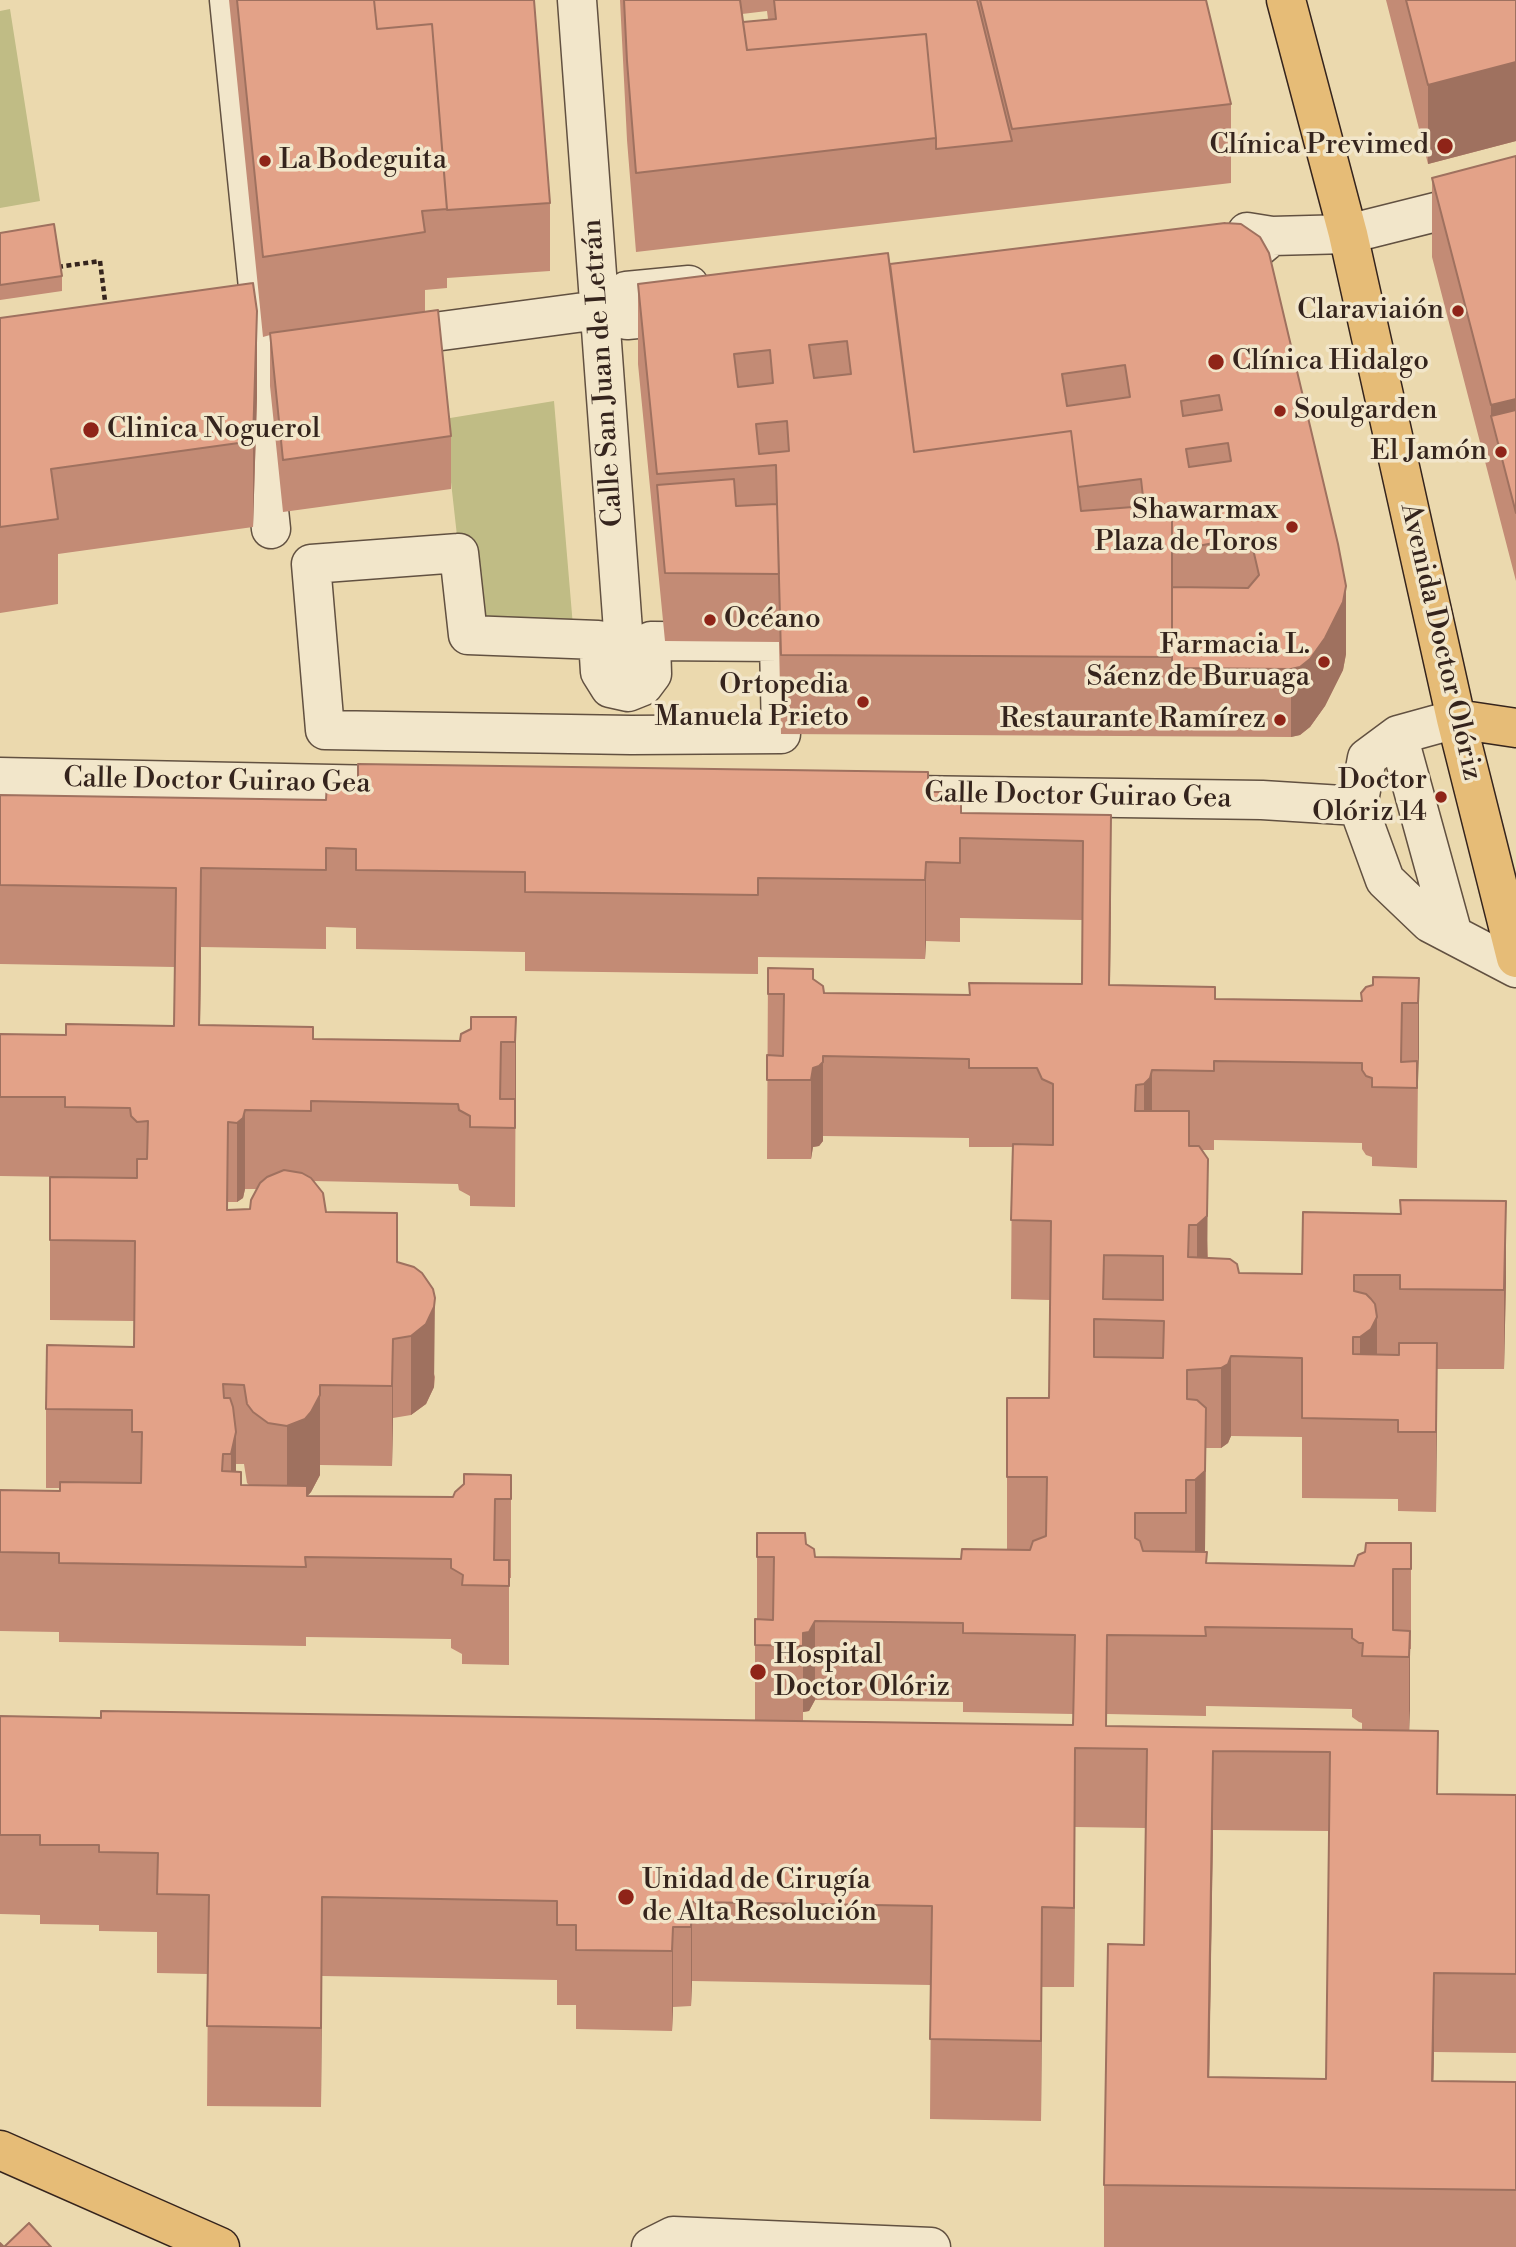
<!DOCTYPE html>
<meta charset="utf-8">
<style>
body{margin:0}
canvas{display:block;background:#ebd9ae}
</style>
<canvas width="1516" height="2247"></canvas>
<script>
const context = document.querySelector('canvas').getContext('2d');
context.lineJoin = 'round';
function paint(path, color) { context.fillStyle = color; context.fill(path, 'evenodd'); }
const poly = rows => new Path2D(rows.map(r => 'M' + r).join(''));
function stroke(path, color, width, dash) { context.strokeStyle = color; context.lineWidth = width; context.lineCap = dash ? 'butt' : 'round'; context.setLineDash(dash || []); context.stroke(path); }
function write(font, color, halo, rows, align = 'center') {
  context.font = font + ' "Libre Bodoni",serif'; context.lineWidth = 7; context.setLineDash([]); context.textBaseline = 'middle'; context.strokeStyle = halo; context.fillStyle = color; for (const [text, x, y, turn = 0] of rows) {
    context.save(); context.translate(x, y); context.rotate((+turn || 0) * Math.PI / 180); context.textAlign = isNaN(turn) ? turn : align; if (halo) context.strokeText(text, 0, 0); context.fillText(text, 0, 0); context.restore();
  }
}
const green = poly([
 [10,9,40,201,0,208,0,11],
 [554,401,574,638,468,635,444,419]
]);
const path = poly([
 [58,267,100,261,106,309]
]);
const minor = poly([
 [229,0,263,337,253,356,253,369,245,370],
 [577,0,627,685],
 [1247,232,1272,236,1348,234,1516,192],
 [1219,263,1242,261,1272,236],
 [599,310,626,291,689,285],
 [389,338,599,310,627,320,688,314],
 [271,529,253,356,322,347],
 [459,553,468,635,598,640,600,672,610,688,628,692,643,686,652,674,651,641,779,642,781,734,631,735,325,730,311,564,459,553],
 [1456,719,1398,735,1367,758,1358,806,1385,880,1430,923,1516,968],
 [1398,735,1453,935],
 [0,777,380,785],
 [909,795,1262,800,1358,806],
 [651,2247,673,2236,931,2247]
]);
const major = poly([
 [1286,0,1348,234,1456,719,1516,958],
 [1456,719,1516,728],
 [0,2150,220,2247]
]);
const wall = poly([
 [229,0,534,0,550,203,550,271,447,278,447,288,425,290,425,311,451,436,451,489,283,512,270,386,270,335,263,337],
 [620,0,1206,0,1231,104,1231,183,636,252,627,140],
 [767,11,768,19,743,22,742,14],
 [1386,0,1516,0,1516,141,1428,164],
 [1516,156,1516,581,1432,257,1432,178],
 [1225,223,1346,654,1343,670,1325,706,1310,727,1300,735,1291,737,781,734,779,642,665,641,638,364,638,284,890,264],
 [0,233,62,276,62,291,0,300],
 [0,318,257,397,253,527,58,554,58,604,0,613],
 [928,792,961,813,1111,815,1110,985,1215,999,1361,1001,1361,993,1419,978,1417,1168,1372,1166,1372,1157,1366,1155,1362,1149,1362,1143,1214,1140,1214,1150,1202,1150,1208,1258,1239,1273,1302,1274,1303,1212,1506,1281,1504,1369,1437,1369,1436,1512,1398,1511,1398,1499,1302,1498,1302,1437,1231,1436,1228,1443,1221,1448,1206,1448,1205,1551,1203,1552,1207,1563,1354,1566,1411,1543,1411,1649,1410,1649,1409,1731,1438,1794,1516,1795,1516,2053,1434,2052,1433,2081,1516,2082,1516,2247,1104,2247,1104,2185,1144,1945,1146,1828,1075,1827,1074,1987,1042,1987,1041,2121,930,2119,931,1985,692,1981,691,2006,673,2007,672,2031,576,2029,576,2005,557,2005,557,1980,322,1976,321,2107,207,2106,208,1974,157,1973,157,1932,99,1931,99,1925,40,1924,40,1915,0,1914,0,1716,101,1718,755,1721,755,1619,757,1619,757,1533,806,1544,815,1557,961,1559,1007,1549,1007,1398,1049,1398,1050,1300,1011,1299,1012,1147,969,1147,969,1138,823,1136,823,1141,819,1146,813,1147,811,1159,767,1159,768,968,813,979,824,993,969,995,1082,984,1082,920,960,918,960,942,926,941,925,959,758,957,758,974,525,971,525,952,356,949,356,928,326,927,326,949,201,947,200,1025,313,1039,460,1041,516,1017,515,1207,470,1206,470,1196,459,1190,458,1184,313,1181,326,1212,397,1262,435,1377,434,1387,426,1404,411,1415,393,1418,392,1466,320,1465,320,1475,311,1492,307,1496,453,1497,511,1475,511,1578,509,1578,509,1665,462,1664,462,1654,451,1648,451,1639,306,1637,306,1646,59,1642,59,1632,0,1631,0,1490,60,1491,60,1488,46,1488,46,1409,134,1347,134,1321,50,1320,50,1240,65,1177,0,1176,0,1034,66,1035,174,1026,175,967,0,964,0,795,326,800],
 [245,1189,257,1189,250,1209,228,1210,228,1202,237,1202,243,1198],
 [236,1464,244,1464,247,1483,249,1485,241,1485,236,1471],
 [815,1700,963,1702,963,1712,1073,1714,1073,1725,803,1722,803,1712,809,1711],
 [1206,1706,1352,1709,1352,1717,1359,1722,1362,1723,1362,1730,1107,1726,1107,1714,1206,1716],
 [1213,1830,1329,1831,1326,2079,1209,2077]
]);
const shadedWall = poly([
 [1516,62,1516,141,1428,164,1428,85],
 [257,311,257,397,253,527,253,441],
 [1516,399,1516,478,1491,416,1491,405],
 [1346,586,1346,654,1343,670,1325,706,1310,727,1300,735,1291,737,1291,669],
 [1111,815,1111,895,1109,1064,1109,985],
 [926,862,926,941,925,959,925,880],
 [201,868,201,947,199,1105,199,1025],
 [1419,978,1419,1057,1418,1082,1418,1003],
 [516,1017,516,1096,515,1122,515,1042],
 [823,1056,823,1141,819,1146,813,1147,811,1159,811,1080,813,1068],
 [1152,1070,1152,1149,1144,1164,1144,1084],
 [245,1110,245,1189,243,1198,237,1202,237,1123],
 [228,1122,228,1202,227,1289,227,1210],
 [1208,1159,1207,1295,1197,1304,1197,1225],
 [1506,1201,1506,1281,1504,1369,1504,1290],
 [435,1298,434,1387,426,1404,411,1415,411,1336],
 [1377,1317,1377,1397,1360,1416,1360,1337],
 [393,1339,393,1418,392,1466,392,1386],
 [1437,1343,1437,1422,1436,1512,1436,1432],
 [1231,1356,1231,1436,1228,1443,1221,1448,1221,1368],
 [320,1385,320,1475,311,1492,305,1499,287,1506,287,1426],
 [1206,1408,1205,1551,1195,1560,1195,1480],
 [236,1432,236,1511,231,1533,231,1454],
 [815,1621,815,1700,809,1711,803,1712,803,1725,803,1633],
 [1410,1631,1410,1710,1409,1736,1409,1657],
 [1075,1748,1075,1827,1074,1987,1074,1908],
 [1213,1751,1213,1830,1208,2157,1208,2077],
 [322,1897,322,1976,321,2107,321,2028],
 [692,1902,692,1981,691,2006,691,1927],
 [1042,1907,1042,1987,1041,2121,1041,2041],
 [673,1927,673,2007,672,2031,672,1951],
 [1434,1973,1434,2052,1432,2160,1432,2081]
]);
const building = poly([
 [237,0,374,0,377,29,432,24,447,209,422,211,425,232,263,257,237,0],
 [374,0,534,0,550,203,447,210,432,24,377,29,374,0],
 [624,0,740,0,747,50,926,34,936,138,636,173,627,61,624,0],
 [774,0,977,0,1012,141,936,149,936,138,926,34,747,50,743,22,776,19,774,0],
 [980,0,1206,0,1231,104,1012,129,980,0],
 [1406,0,1516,0,1516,62,1428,85,1406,0],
 [1516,156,1516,399,1491,405,1432,178,1516,156],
 [1225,223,1241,224,1260,237,1269,253,1338,544,1346,586,1343,602,1325,638,1310,659,1300,667,1291,669,1172,668,1172,587,1248,588,1259,575,1250,536,1172,551,1172,504,1144,506,1141,479,1078,487,1071,431,914,452,890,264,1225,223],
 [1125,365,1130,397,1067,406,1062,374,1125,365],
 [1219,395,1222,410,1183,416,1181,401,1219,395],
 [1228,443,1231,461,1189,467,1186,449,1228,443],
 [54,224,62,276,0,285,0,233,54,224],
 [888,253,914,452,1071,431,1081,511,1172,504,1172,657,781,655,776,465,657,474,638,284,888,253],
 [847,341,851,374,814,378,809,345,847,341],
 [770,350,773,383,738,387,734,354,770,350],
 [787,421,789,451,759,454,756,424,787,421],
 [253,283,257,311,253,441,51,469,58,519,0,527,0,318,253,283],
 [438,310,451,436,283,460,270,333,438,310],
 [1516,410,1516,513,1491,416,1516,410],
 [734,479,736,506,777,504,779,574,665,573,657,485,734,479],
 [358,764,928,772,928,792,961,792,961,813,1111,815,1109,985,1215,987,1215,999,1362,1001,1361,993,1366,987,1373,985,1373,977,1419,978,1418,1003,1402,1003,1401,1062,1417,1061,1417,1088,1372,1087,1372,1078,1366,1076,1362,1070,1362,1063,1214,1061,1214,1071,1152,1070,1150,1078,1144,1084,1136,1085,1135,1111,1189,1111,1189,1146,1199,1146,1208,1159,1207,1216,1197,1225,1189,1225,1188,1257,1230,1259,1237,1264,1239,1273,1302,1274,1303,1212,1401,1214,1400,1200,1506,1201,1504,1290,1400,1289,1400,1275,1354,1275,1354,1291,1366,1294,1371,1299,1375,1304,1377,1317,1371,1329,1360,1337,1353,1337,1353,1354,1399,1355,1399,1343,1437,1343,1436,1432,1398,1432,1398,1420,1302,1418,1302,1358,1231,1356,1228,1364,1221,1368,1187,1370,1187,1399,1197,1400,1206,1408,1205,1471,1195,1480,1186,1480,1186,1513,1135,1513,1135,1538,1140,1541,1143,1551,1207,1552,1206,1563,1354,1566,1358,1555,1365,1552,1366,1543,1411,1543,1411,1569,1393,1569,1393,1630,1410,1631,1409,1657,1362,1656,1363,1643,1359,1643,1352,1638,1352,1629,1205,1627,1206,1636,1107,1635,1106,1726,1438,1731,1437,1794,1516,1795,1516,1974,1434,1973,1432,2081,1516,2082,1516,2190,1104,2185,1108,1944,1144,1945,1147,1749,1075,1748,1074,1908,1042,1907,1041,2041,930,2039,932,1906,692,1902,691,1927,673,1927,672,1951,576,1950,576,1925,557,1925,557,1901,322,1897,321,2028,207,2026,209,1895,157,1894,158,1853,99,1852,99,1845,40,1845,40,1835,0,1835,0,1716,101,1718,101,1711,1073,1725,1075,1635,963,1633,963,1623,815,1621,809,1632,803,1633,803,1646,755,1645,755,1619,773,1620,774,1557,757,1557,757,1533,805,1533,806,1544,814,1549,815,1557,961,1559,962,1549,1030,1550,1033,1541,1046,1536,1047,1477,1007,1477,1007,1398,1049,1398,1051,1221,1011,1220,1013,1144,1053,1145,1053,1084,1042,1079,1037,1068,969,1068,969,1059,823,1056,823,1062,819,1066,813,1068,811,1080,767,1080,767,1055,783,1056,784,994,768,994,768,968,813,969,813,979,823,986,824,993,970,995,969,983,1082,984,1083,841,960,838,960,863,926,862,925,880,758,878,758,895,525,892,525,872,356,870,356,849,326,848,326,870,201,868,199,1025,313,1027,313,1039,460,1041,461,1034,471,1029,471,1017,516,1017,515,1042,501,1042,500,1099,515,1099,515,1128,470,1127,470,1116,459,1110,458,1104,311,1101,311,1111,245,1110,243,1118,237,1123,228,1122,227,1210,250,1209,251,1200,260,1183,267,1177,284,1170,302,1173,311,1178,323,1193,326,1212,397,1213,397,1262,414,1267,422,1273,433,1289,435,1298,434,1307,426,1324,411,1336,393,1339,392,1386,320,1385,320,1395,311,1412,305,1419,287,1426,268,1423,253,1412,247,1404,244,1385,223,1384,224,1398,230,1398,233,1407,236,1432,231,1454,223,1454,222,1471,241,1472,241,1485,307,1486,307,1496,453,1497,455,1492,464,1484,464,1474,511,1475,511,1499,495,1499,494,1560,509,1560,509,1586,462,1585,463,1575,451,1568,451,1559,305,1557,306,1567,59,1563,59,1553,0,1552,0,1490,60,1491,60,1482,141,1483,142,1432,132,1432,132,1410,46,1409,47,1345,134,1347,135,1241,50,1240,50,1177,137,1178,137,1159,147,1159,148,1121,137,1122,131,1116,130,1108,65,1107,65,1097,0,1097,0,1034,66,1035,66,1024,174,1026,176,888,0,885,0,795,326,800,327,782,358,783,358,764],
 [1104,1255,1163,1256,1163,1300,1103,1299,1104,1255],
 [1094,1319,1164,1321,1163,1358,1094,1357,1094,1319],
 [1213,1751,1330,1752,1326,2079,1208,2077,1213,1751],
 [29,2223,51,2247,0,2247,0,2243,4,2247,29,2223]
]);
const markers = [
 [1445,146,9,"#8f2418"],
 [265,161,7,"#8f2418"],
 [1458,311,7,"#8f2418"],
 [1216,362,9,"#8f2418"],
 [1280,411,7,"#8f2418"],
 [91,430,9,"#8f2418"],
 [1501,452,7,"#8f2418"],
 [1292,527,7,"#8f2418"],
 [710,620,7,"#8f2418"],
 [1324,662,7,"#8f2418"],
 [863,702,7,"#8f2418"],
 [1280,720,7,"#8f2418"],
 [1441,797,7,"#8f2418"],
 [758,1672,9,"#8f2418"],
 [626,1897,9,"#8f2418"]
];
const poiNames = [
 ["Clínica Previmed",1429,146],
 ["La Bodeguita",279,161,"left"],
 ["Claraviaión",1444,311],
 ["Clínica Hidalgo",1232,362,"left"],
 ["Soulgarden",1294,411,"left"],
 ["Clinica Noguerol",107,430,"left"],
 ["El Jamón",1487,452],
 ["Shawarmax",1278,511],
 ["Plaza de Toros",1278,543],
 ["Océano",724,620,"left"],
 ["Farmacia L.",1310,646],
 ["Sáenz de Buruaga",1310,678],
 ["Ortopedia",849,686],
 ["Manuela Prieto",849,718],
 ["Restaurante Ramírez",1266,720],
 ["Doctor",1427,781],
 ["Olóriz 14",1427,813],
 ["Hospital",774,1656,"left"],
 ["Doctor Olóriz",774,1688,"left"],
 ["Unidad de Cirugía",642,1881,"left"],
 ["de Alta Resolución",642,1913,"left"]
];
const streetNames = [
 ["Calle San Juan de Letrán",604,373,-94],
 ["Avenida Doctor Olóriz",1440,642,77],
 ["Calle Doctor Guirao Gea",217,782,1],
 ["Calle Doctor Guirao Gea",1078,797,1]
];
paint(green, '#c0bc85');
stroke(minor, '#625141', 41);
stroke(major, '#35241d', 41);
stroke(path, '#35241d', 4.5, [5, 3.5]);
stroke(minor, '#f2e6ca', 38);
stroke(major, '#e6bc77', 38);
paint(wall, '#c38b75');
paint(shadedWall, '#9f715f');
paint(building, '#e3a288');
stroke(building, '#9f715f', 2);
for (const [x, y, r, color] of markers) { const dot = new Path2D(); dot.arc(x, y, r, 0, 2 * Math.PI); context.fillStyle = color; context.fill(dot); stroke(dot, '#f2e6ca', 2.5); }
write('28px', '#35241d', '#f2e6ca', poiNames, 'right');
write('28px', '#35241d', '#f2e6ca', streetNames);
</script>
